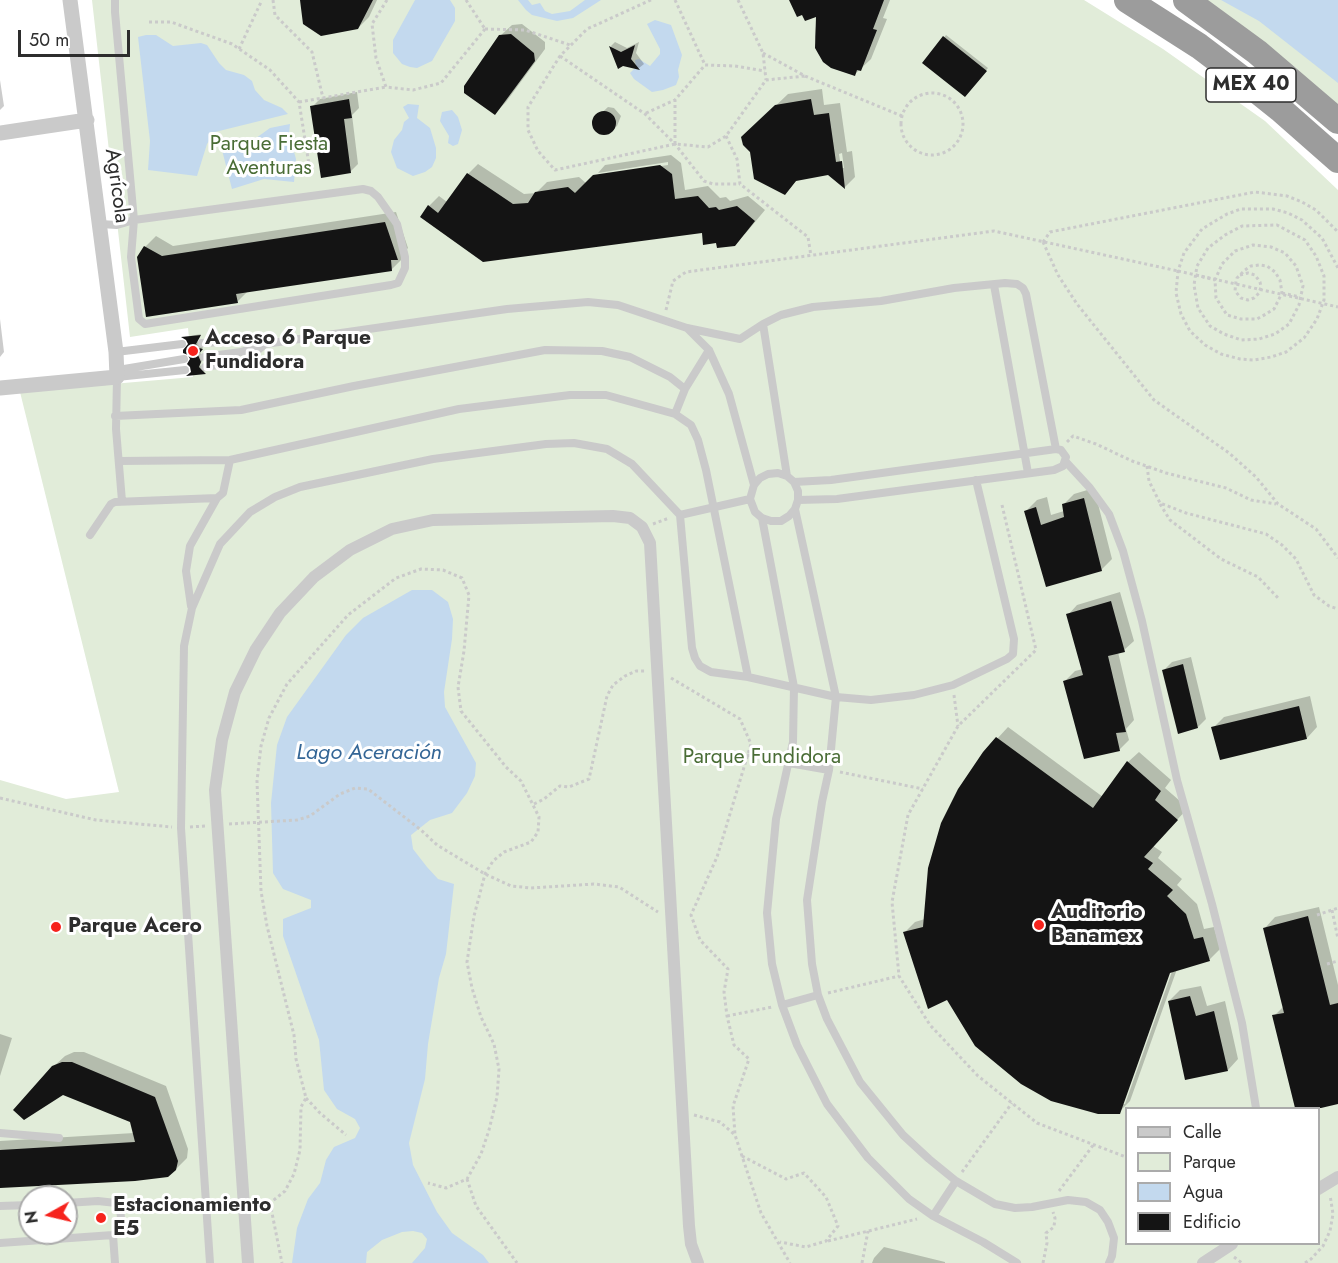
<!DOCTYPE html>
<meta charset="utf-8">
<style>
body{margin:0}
#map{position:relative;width:1338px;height:1263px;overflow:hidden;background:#fff;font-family:Jost,sans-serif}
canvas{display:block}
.legend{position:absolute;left:1125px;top:1107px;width:195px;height:138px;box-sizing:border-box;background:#fff;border:2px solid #ababab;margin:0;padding:8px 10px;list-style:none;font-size:18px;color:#2d2d2d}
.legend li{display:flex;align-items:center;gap:12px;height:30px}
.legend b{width:30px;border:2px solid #ababab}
.north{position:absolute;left:18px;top:1185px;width:60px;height:60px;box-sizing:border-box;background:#fff;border:2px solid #ababab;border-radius:50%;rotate:262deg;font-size:16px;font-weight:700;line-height:24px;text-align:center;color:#2d2d2d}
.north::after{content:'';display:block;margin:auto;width:21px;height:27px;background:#f6231d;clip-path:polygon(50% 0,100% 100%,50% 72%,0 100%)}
.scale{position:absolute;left:18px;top:30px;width:112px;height:27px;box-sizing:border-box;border:3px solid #2d2d2d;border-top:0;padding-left:8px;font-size:18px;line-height:21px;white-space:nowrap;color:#2d2d2d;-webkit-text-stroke:4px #fff;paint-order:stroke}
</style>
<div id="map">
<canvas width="1338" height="1263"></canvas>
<ul class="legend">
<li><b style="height:8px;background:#cacaca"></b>Calle</li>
<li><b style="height:16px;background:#e1ecd9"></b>Parque</li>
<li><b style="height:16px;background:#c3d9ee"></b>Agua</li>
<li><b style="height:16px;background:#141414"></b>Edificio</li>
</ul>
<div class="north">N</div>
<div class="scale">50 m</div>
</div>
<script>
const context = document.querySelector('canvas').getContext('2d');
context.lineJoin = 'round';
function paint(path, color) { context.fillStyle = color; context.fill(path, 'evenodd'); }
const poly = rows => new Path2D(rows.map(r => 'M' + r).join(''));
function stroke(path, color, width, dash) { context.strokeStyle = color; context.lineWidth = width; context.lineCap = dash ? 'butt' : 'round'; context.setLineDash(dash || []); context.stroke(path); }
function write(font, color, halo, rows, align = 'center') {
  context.font = font + ' Jost,sans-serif'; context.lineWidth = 6; context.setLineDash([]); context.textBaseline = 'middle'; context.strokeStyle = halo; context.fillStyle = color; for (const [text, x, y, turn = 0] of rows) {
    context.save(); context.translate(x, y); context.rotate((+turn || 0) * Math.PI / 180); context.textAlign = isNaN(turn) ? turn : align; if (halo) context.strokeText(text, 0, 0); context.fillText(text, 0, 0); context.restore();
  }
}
const green = poly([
 [92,0,1084,0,1163,49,1265,121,1338,190,1338,1263,0,1263,0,780,66,799,119,792,20,392,193,377,188,328,130,337],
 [1126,1108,1318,1108,1318,1244,1126,1244],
 [30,1197,66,1197,66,1233,30,1233],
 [1206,0,1338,0,1338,106]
]);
const water = poly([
 [415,0,450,0,455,8,455,21,432,61,417,68,410,67,402,64,393,53,393,40],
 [518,0,528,0,532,5,540,3,545,11,552,14,570,11,585,0,601,0,573,18,557,21,532,15,526,10],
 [1221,0,1338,0,1338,83,1259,21],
 [655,20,671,25,682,55,678,70,679,77,676,85,663,90,652,92,634,79,630,73,636,67,635,60,639,59,650,66,660,54,660,49,647,24],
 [146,35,156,35,173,46,201,43,207,45,219,63,226,70,244,75,252,81,255,90,264,100,282,108,288,114,215,132,207,144,197,176,148,170,150,141,138,37],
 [408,104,419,105,417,118,430,128,436,148,436,158,432,167,425,172,413,176,397,168,391,152,394,140,402,130,404,122,409,118,403,107],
 [452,110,458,117,462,130,458,144,453,146,448,143,449,136,440,121,442,112],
 [290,124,289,134,296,159,294,182,264,179,232,189,222,150,252,141,270,128],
 [412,590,432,590,448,602,453,619,452,639,444,692,445,707,476,763,475,776,467,793,452,813,430,820,411,835,413,849,427,867,438,879,454,884,446,954,439,978,428,1044,425,1079,409,1143,413,1165,437,1212,452,1233,483,1255,489,1263,412,1263,425,1248,427,1239,422,1233,413,1231,402,1232,382,1240,367,1252,366,1263,292,1263,297,1228,308,1199,320,1183,326,1160,334,1147,355,1138,360,1128,355,1119,337,1109,324,1090,319,1040,283,936,283,919,311,908,311,900,283,889,273,873,271,803,277,745,287,717,346,635,363,618]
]);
const shadow = poly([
 [302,0,377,0,369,17,358,28],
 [791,0,890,0,883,18,887,19,871,59,854,75,832,66,818,53,815,37,817,15],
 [522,24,545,42,545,49,506,102,495,113,500,36,512,25],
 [946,35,988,68,965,95,924,63],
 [615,42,627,48,639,42,636,53,644,64,639,68,623,65,619,67,611,46],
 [0,80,4,106,0,110],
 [822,89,824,105,840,103,847,152,852,151,855,177,845,187,828,174,798,179,785,193,743,137,788,94],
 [842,153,844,168,841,168,839,154],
 [357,92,359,108,352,115,358,164,350,172,312,107,320,99],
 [608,107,614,108,621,116,617,126,605,134,598,132,594,127,594,120],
 [671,155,681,163,685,190,708,186,720,198,726,197,730,201,748,196,765,210,745,234,717,241,703,231,483,260,429,206,439,196,447,202,468,174,478,164,524,194,536,193,547,182,579,177,587,184,594,176,668,165,668,162,598,173,605,165],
 [396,212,408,248,402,254,402,259,391,270,248,291,237,302,139,257,145,247,156,236,173,246],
 [0,319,4,352,0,357],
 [201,334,197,341,203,347,200,352,203,359,200,365,206,371,190,374,192,372,190,344,184,337],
 [1094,488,1112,559,1101,570,1047,586,1026,511,1037,500,1047,497,1051,515,1064,511,1063,505,1074,494],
 [1120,592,1134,641,1124,650,1118,652,1134,720,1126,729,1129,740,1119,750,1065,681,1075,671,1083,669,1068,615,1077,605],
 [1191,657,1206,719,1198,727,1164,670,1172,662],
 [1310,696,1317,727,1307,738,1213,728,1224,717],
 [1008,727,1103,797,1128,762,1139,752,1171,780,1165,788,1188,808,1153,846,1162,852,1158,858,1182,879,1177,885,1197,904,1204,929,1214,927,1220,949,1210,959,1177,969,1130,1101,1119,1112,905,932,915,922,925,919,984,753],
 [1171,965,1174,966,1125,1104,1122,1104],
 [1319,907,1338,985,1338,1103,1315,1108,1296,1108,1274,1016,1284,1006,1265,928,1275,917],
 [1201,986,1207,1006,1225,1001,1238,1059,1228,1070,1169,1001,1180,990],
 [0,1034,12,1038,0,1076],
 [74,1052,84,1052,166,1086,188,1149,187,1158,176,1169,0,1187,0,1141,134,1133,131,1121,63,1093,53,1067,65,1056],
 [884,1247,945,1262,945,1263,872,1263,874,1258]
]);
const building = poly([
 [300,0,373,0,358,29,321,36,303,24],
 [789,0,884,0,873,29,877,30,861,71,857,70,855,76,831,68,823,62,815,48,816,17,805,21,802,15,797,17],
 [511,34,534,53,535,61,495,115,464,93,464,86,499,35],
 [943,36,987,71,965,97,922,63],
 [635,45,631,59,640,70,623,66,618,69,609,46,621,52],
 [349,99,352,118,344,119,351,173,321,178,310,106],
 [811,99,814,115,829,113,836,162,842,161,845,189,828,175,796,181,785,195,754,179,750,152,743,145,741,137,775,105],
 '592 123a12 12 0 1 1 24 0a12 12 0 1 1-24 0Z',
 [660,165,672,174,675,199,698,196,709,208,716,207,719,210,737,206,755,221,735,246,717,248,716,243,703,245,702,233,483,262,420,217,428,205,438,213,467,173,513,204,528,203,535,192,568,187,575,193,593,175],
 [385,222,398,260,391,260,392,271,236,294,238,303,146,317,137,257,144,246,162,256],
 [201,335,196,344,199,348,203,349,198,355,201,362,199,367,206,374,186,376,191,372,190,367,187,364,190,359,188,355,183,353,183,350,188,344,186,340,181,337],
 [1084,498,1102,571,1046,587,1024,511,1036,507,1041,525,1064,517,1062,504],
 [1111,601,1125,652,1108,656,1126,732,1116,733,1120,751,1084,759,1063,681,1083,675,1066,614],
 [1183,664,1198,728,1178,734,1162,670],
 [1299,706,1307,739,1220,760,1211,727],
 [996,737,1093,808,1127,761,1161,791,1155,800,1178,820,1144,857,1153,863,1148,869,1173,890,1167,896,1186,914,1194,939,1203,937,1210,961,1170,973,1120,1114,1098,1114,1051,1101,1021,1084,975,1046,947,1000,928,1009,903,932,923,927,928,868,941,823,958,789,983,752],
 [1308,916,1330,1005,1338,1003,1338,1104,1321,1108,1295,1108,1272,1015,1284,1013,1263,928],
 [1190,996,1196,1016,1214,1011,1228,1071,1185,1080,1168,1001],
 [62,1062,72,1062,155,1097,178,1161,176,1170,168,1177,135,1181,0,1188,0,1150,135,1142,130,1122,63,1095,24,1120,13,1110,52,1066]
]);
const path = poly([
 [273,0,275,15,312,52,323,98],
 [387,0,372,24,376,58,386,87,413,90,441,83,485,29],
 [466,0,485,29],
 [651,0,587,29,560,56,528,107,528,130,538,151,555,170,675,144,708,147,726,136,766,80,805,76],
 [675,0,705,65],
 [738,0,763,53,766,80],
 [149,22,171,22,232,44,270,70,299,102,311,177],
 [485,29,525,30,570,45],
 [239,49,262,0],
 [763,53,805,76,902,116],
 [560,56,645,114,675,144,704,181,713,184,740,184],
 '901 124a31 31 0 1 1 62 0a31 31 0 1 1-62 0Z',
 [299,102,386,87],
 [646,113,675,100,705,65,735,66,765,71],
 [726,136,737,159,740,184,808,237,811,256],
 [675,144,675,101],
 [1043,242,1058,275,1077,304,1154,400,1229,453,1256,477,1278,504,1316,529,1338,558],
 [1043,242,1050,232,1255,192,1287,196,1302,202,1316,210,1338,232],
 [1196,275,1215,280],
 [1240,275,1248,273,1255,275,1260,282,1261,287,1259,293,1254,298,1248,300,1241,298,1235,291,1236,281,1237,278,1245,270,1251,266,1259,265,1267,266,1275,272,1280,280,1282,293,1274,309,1266,314,1257,319,1241,319,1227,315,1216,298,1215,280,1222,264,1235,251,1253,245,1271,247,1285,253,1296,266,1303,286,1299,305,1289,324,1275,334,1259,339,1241,340,1224,334,1210,326,1198,308,1194,285,1197,266,1208,248,1225,235,1242,226,1277,225,1305,240,1316,256,1324,276,1324,300,1317,319,1304,338,1286,352,1271,357,1254,360,1240,359,1221,354,1205,345,1190,331,1181,314,1176,293,1178,271,1184,253,1202,229,1227,214,1241,209,1273,209,1288,213,1302,220,1322,238,1338,268],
 [1282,293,1300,297],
 [666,310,673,281,686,272,994,231,1178,271],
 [1067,442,1073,436,1096,444,1132,461,1166,473,1226,488,1251,500,1276,504],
 [1147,466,1149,481,1160,503,1186,513,1266,534,1282,545,1296,559,1314,595,1329,606,1338,609],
 [1160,504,1170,520,1221,559,1258,577,1279,599],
 [1002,505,1036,650,958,726,908,815,892,902,899,976,930,1025,978,1076,1037,1123,1126,1157],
 [653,524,669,518],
 [671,678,740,719,751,744,717,857,691,915,700,940,728,969,724,992,727,1016,734,1045,749,1059,733,1106,735,1135,761,1213,790,1263],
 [954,695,958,726],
 [747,755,778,761],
 [840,772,923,789],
 [0,798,96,820,172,827],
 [534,804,544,799,560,786,569,787,589,779,607,696,613,685,625,676,636,671,645,671],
 [229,824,297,820,310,816,340,794,355,788,368,789,421,830,437,845,485,874,511,886,531,888,594,884,619,887,658,912],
 [190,827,205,826],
 [1332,910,1338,939],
 [1317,915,1338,908],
 [1327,964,1338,961],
 [828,993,899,976],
 [727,1016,772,1007],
 [306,1098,320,1113,346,1135],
 [694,1115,720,1122,735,1135],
 [742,1156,786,1179,804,1173,826,1197,838,1226,826,1241,806,1247,780,1242],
 [962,1172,1012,1103],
 [467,1179,476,1206,517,1263],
 [1059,1191,1094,1144],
 [270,1203,282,1263],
 [257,1206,270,1203,285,1191,294,1174,300,1150,301,1107,306,1098,296,1059,294,1035,267,926,261,891,257,781,261,746,269,718,287,684,348,615,396,578,421,569,443,570,462,578,469,595,464,651,458,687,461,711,506,767,521,781,539,817,538,832,531,842,504,852,493,861,485,874,474,916,467,962,472,988,481,1017,494,1044,499,1069,497,1097,489,1130,481,1154,467,1179,446,1188,428,1183],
 [828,1241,917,1219],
 [1234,1257,1242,1263],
 [862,1263,868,1231],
 [1043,1263,1047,1243,1046,1233,1054,1227,1055,1218,1053,1212],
 [1305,1263,1311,1259,1323,1246,1330,1231,1333,1214,1330,1195]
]);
const service = poly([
 [100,224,117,225,134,220,131,257,139,319,145,324,391,285,398,283,405,268,405,257,397,224,378,197,371,191,363,189,134,220,115,12,115,0],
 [994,285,1028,473],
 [763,324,781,315,813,307,881,301,954,288,1005,283,1017,284,1023,288,1026,294,1056,449],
 [688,329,709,350,729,394,754,485],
 [202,343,242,341,265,344,241,352,204,357],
 [709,350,685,389,675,414,691,425,698,440,706,470,748,677],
 [116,352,182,344],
 [205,367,243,361,249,358,265,344,507,309,588,302,618,305,687,328,740,339,763,324,787,476],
 [118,370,184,359],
 [115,416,241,410,354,386,545,350,602,351,630,357,670,377,685,389],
 [119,461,230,460,459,409,570,395,606,395,675,414],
 [1066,462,1090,488,1109,514,1123,551,1142,621,1177,780,1212,904,1242,1023,1256,1108],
 [794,482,831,480,1056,449,1061,450,1066,457,1063,466,1054,470,837,499,798,500],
 [122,501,116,429,117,377,185,370],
 [795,509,789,516,781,521,771,521,762,518,755,512,750,499,754,485,760,478,768,474,778,473,787,476,794,482,798,491,798,500,795,509,836,697,829,770,822,802,807,900,812,964,818,995,827,1019,860,1082,903,1135,929,1159,956,1181,995,1204,1015,1208,1032,1207,1068,1200,1086,1202,1100,1210,1108,1222,1114,1238,1112,1256,1109,1263],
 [680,515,692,648,695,658,700,666,711,672,748,677,836,697,871,700,914,695,953,685,1007,659,1013,654,1014,639,976,480],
 [762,518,794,687,793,742,776,819,767,913,772,964,782,1005,797,1045,827,1104,868,1158,909,1199,933,1216,983,1242,1017,1263],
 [90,535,111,504,115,502,217,498,223,493,230,460],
 [191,606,186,571,190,546,217,498],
 [789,763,829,770],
 [782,1005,818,995],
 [0,1133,59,1138],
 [66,1203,98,1201,116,1203,120,1208,121,1218,120,1228,113,1235],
 [0,1206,30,1205],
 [933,1216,956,1181],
 [0,1243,113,1235,115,1263],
 [210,1263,181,828,184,646,192,608,220,544,250,512,275,497,300,487,433,459,546,444,574,443,607,449,632,464,680,515,750,499]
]);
const pedestrian = poly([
 [1318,1189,1338,1177],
 [248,1263,215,790,222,740,235,692,256,649,280,613,314,577,350,550,392,529,433,520,613,516,630,518,642,527,650,543,689,1226,691,1244,698,1263],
 [1203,1263,1232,1244]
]);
const minor = poly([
 [0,133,87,120],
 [0,388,117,377,116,352,70,0]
]);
const trunk = poly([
 [1127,0,1199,46,1240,77,1280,109,1338,160],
 [1186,0,1257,52,1338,121]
]);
const pathBridge = poly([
 [1178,271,1338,307]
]);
const markers = [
 [193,351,6,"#f6231d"],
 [1039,925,6,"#f6231d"],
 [56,927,6,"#f6231d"],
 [101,1218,6,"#f6231d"]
];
const shields = [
 [1251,85,90]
];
const shieldNames = [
 ["MEX 40",1251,85]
];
const parkNames = [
 ["Parque Fiesta",269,145],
 ["Aventuras",269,169],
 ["Parque Fundidora",762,758]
];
const streetNames = [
 ["Agrícola",116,186,82]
];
const poiNames = [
 ["Acceso 6 Parque",205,339],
 ["Fundidora",205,363],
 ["Auditorio",1051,913],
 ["Banamex",1051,937],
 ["Parque Acero",68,927],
 ["Estacionamiento",113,1206],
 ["E5",113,1230]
];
const waterNames = [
 ["Lago Aceración",369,754]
];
paint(green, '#e1ecd9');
paint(water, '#c3d9ee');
paint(shadow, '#0003');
paint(building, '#141414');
stroke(path, '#cacaca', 3, [3, 3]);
stroke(service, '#cacaca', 8);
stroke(pedestrian, '#cacaca', 12);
stroke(minor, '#cacaca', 15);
stroke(trunk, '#9c9c9c', 26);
stroke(pathBridge, '#cacaca', 3, [3, 3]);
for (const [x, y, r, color] of markers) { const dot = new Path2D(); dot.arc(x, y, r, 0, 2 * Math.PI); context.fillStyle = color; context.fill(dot); stroke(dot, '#fff', 2); }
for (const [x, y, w] of shields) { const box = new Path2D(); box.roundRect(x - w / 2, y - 17, w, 34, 4.5); context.fillStyle = '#fff'; context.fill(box); stroke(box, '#2d2d2d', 1.5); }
write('bold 20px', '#2d2d2d', null, shieldNames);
write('21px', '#4a6d36', '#fff', parkNames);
write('21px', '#2d2d2d', '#fff', streetNames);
write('bold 21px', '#2d2d2d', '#fff', poiNames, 'left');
write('italic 22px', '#346696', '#fff', waterNames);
</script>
